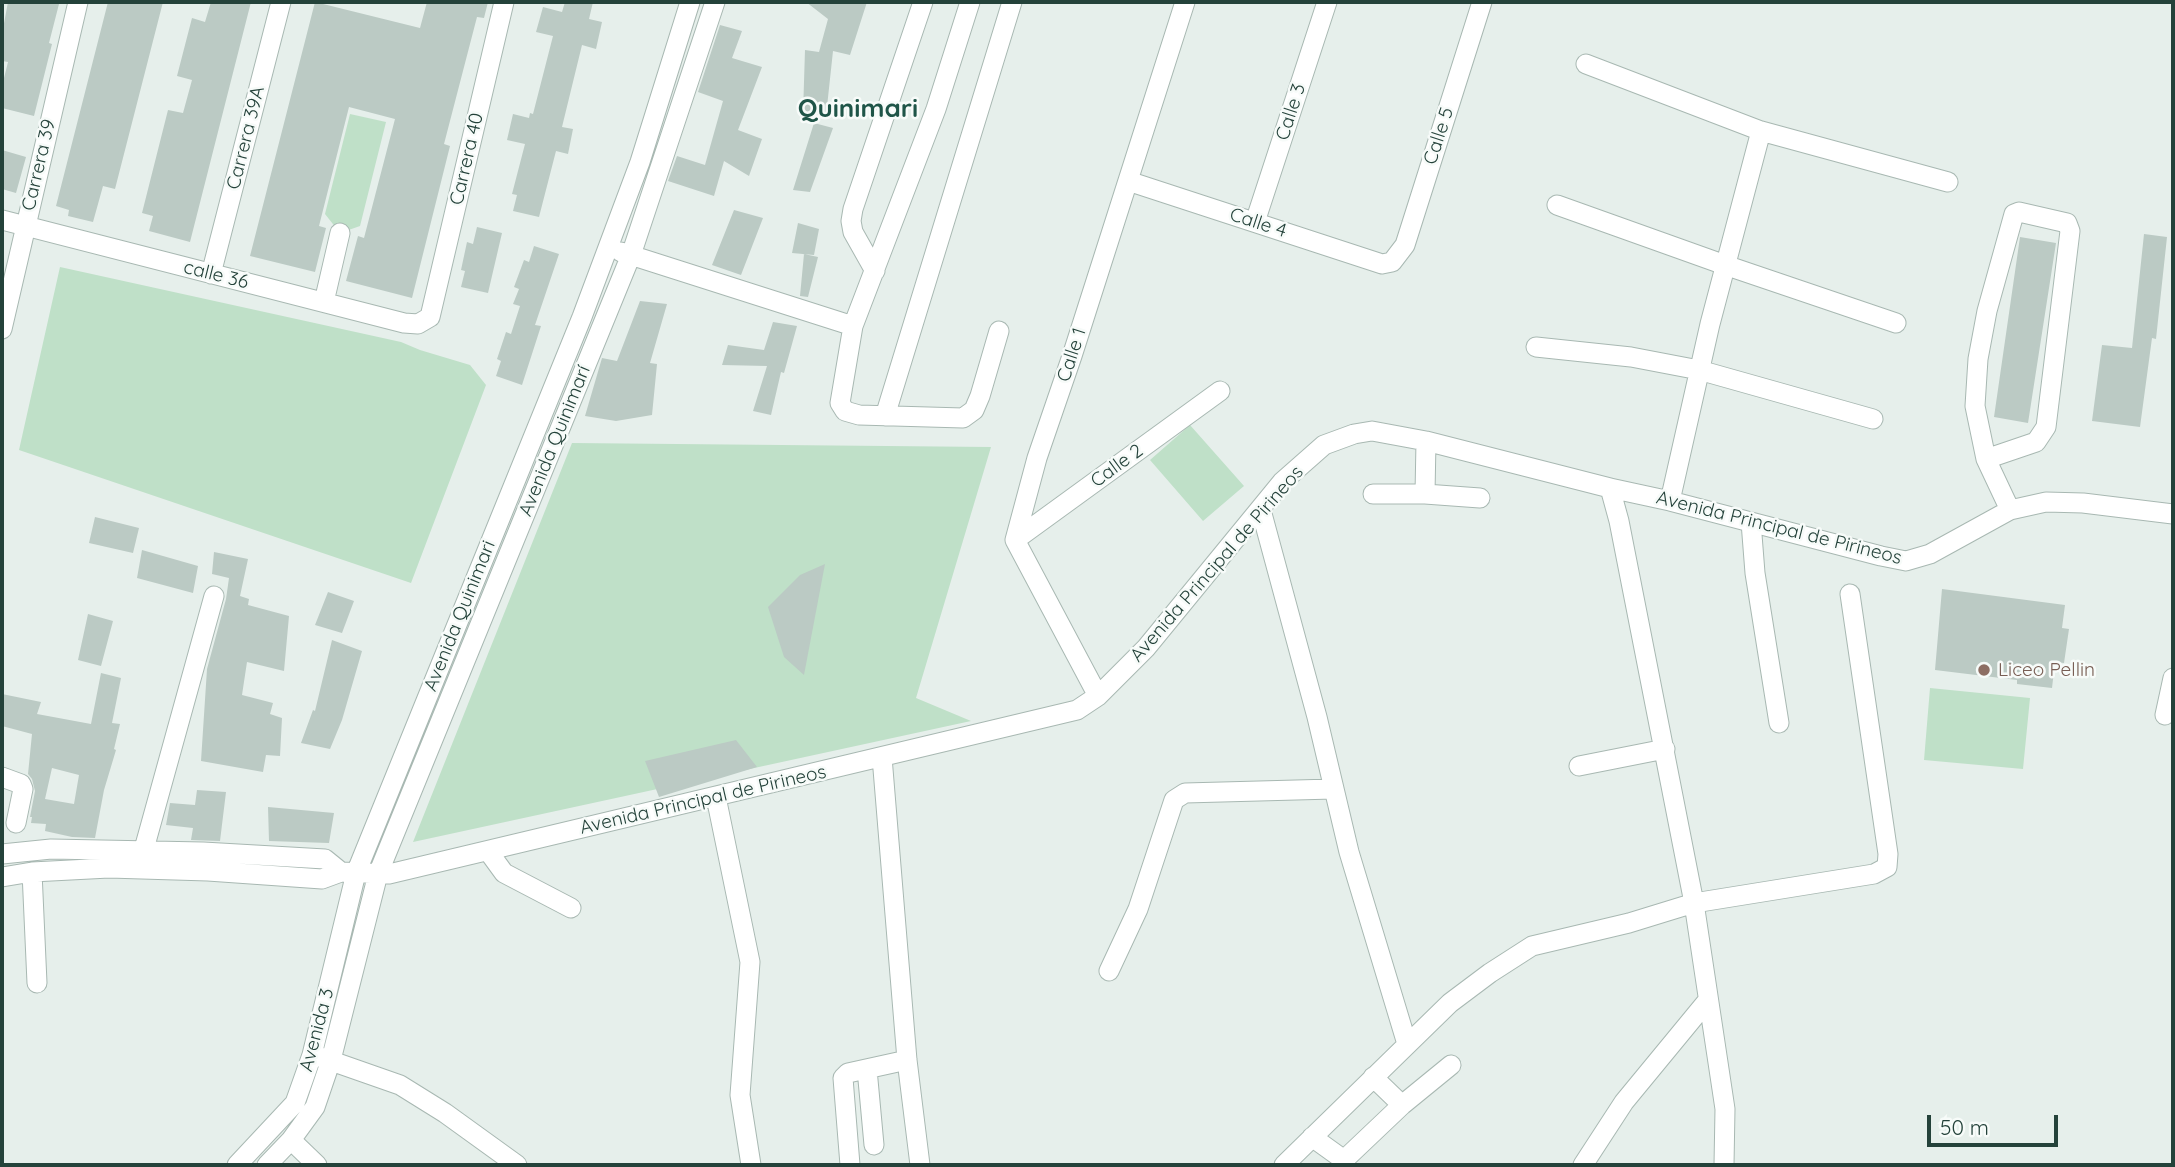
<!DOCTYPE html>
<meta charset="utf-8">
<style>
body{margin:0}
#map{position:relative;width:2175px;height:1167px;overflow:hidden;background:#e6efeb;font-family:Quicksand,sans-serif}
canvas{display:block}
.frame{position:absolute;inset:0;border:4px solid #24423a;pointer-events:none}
.scale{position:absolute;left:1927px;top:1115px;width:131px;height:32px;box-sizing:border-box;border:4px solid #24423a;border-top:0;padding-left:9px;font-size:21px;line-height:24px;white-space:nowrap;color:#24423a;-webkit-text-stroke:5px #f7fbf9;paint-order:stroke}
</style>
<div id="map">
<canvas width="2175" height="1167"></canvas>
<div class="frame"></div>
<div class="scale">50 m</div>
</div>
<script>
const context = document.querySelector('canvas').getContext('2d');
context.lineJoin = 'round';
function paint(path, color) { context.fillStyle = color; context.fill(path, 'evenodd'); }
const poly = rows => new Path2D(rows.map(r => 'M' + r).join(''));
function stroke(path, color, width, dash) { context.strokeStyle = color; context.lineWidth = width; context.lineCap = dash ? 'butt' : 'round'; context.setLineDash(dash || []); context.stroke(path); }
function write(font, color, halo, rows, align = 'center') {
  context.font = font + ' Quicksand,sans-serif'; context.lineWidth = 5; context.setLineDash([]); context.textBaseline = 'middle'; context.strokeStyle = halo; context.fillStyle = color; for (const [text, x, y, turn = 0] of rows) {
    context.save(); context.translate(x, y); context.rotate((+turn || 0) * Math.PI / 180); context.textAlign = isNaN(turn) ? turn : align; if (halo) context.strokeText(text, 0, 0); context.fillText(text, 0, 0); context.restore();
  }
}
const green = poly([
 [350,114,386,122,360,226,340,233,325,214],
 [60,267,401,342,420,350,470,365,486,385,411,583,19,450],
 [1190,425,1244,486,1203,521,1150,460],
 [572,443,991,447,916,698,971,721,413,842],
 [1930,688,2030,698,2023,769,1924,760]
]);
const building = poly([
 [8,2,49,2,59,4,49,43,52,44,34,116,2,108,2,86,8,62,2,61,2,34],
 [108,2,163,2,115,189,103,186,93,222,68,216,69,210,56,206],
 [211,2,251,2,190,242,149,231,153,216,142,213,168,110,183,113,192,80,177,76,192,18,205,22],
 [315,2,420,28,427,2,488,2,484,18,477,17,444,144,450,146,412,298,346,281,358,236,364,238,395,119,349,107,319,226,326,228,315,272,250,256],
 [565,2,593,2,589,19,602,22,596,49,582,45,562,127,573,129,568,154,556,151,539,217,513,211,517,195,512,194,525,144,507,140,513,114,529,118,530,113,533,114,553,36,536,32,543,7,562,12],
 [806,2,867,2,850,55,833,51,826,116,803,114,805,50,819,52,828,19],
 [720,25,742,31,732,58,762,67,738,130,762,139,749,176,724,161,714,196,668,181,677,156,705,165,723,101,698,92],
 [814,123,833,128,810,192,793,190],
 [2,150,26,157,16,193,2,189],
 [734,210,763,218,741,275,712,265],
 [798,223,819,229,814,255,792,253],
 [477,227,502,233,488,293,461,287,465,271,461,270,467,242,473,244],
 [2144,234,2167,237,2156,339,2152,338,2140,427,2092,421,2102,345,2132,348],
 [2020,237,2056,243,2028,423,1994,417],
 [534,246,559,254,535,325,541,326,522,385,496,376,501,361,497,359,506,332,511,334,520,306,513,304,519,289,514,287,524,260,529,262],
 [804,254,818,257,808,297,800,296],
 [640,301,667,304,650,363,657,364,652,415,616,421,585,416,602,358,617,361],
 [773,322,797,326,784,373,781,372,771,415,753,411,767,366,722,365,728,345,764,350],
 [95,517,139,528,133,553,89,543],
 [142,550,198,566,193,593,137,578],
 [214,552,248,559,240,596,249,599,248,605,289,616,284,671,247,662,242,695,273,703,270,714,282,718,280,756,266,755,263,772,201,761,207,669,226,599,229,578,212,574],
 [825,564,804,675,784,657,768,607,800,575],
 [1942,589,2065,605,2062,628,2069,629,2064,663,2055,662,2052,688,2017,684,2017,680,1935,670],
 [328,592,354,601,342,633,315,625],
 [88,614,113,621,101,666,78,660],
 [332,640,362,651,342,720,330,749,301,743,313,710,315,711],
 [101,673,121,678,112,723,120,724,114,749,116,750,104,790,95,838,72,837,45,831,46,824,31,823,32,817,30,817,35,791,32,779,28,774,32,734,2,726,2,694,41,702,37,714,91,724],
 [52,768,79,775,74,804,45,799],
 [736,740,757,767,659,797,645,761],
 [197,790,226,792,220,841,191,840,193,828,166,825,170,803,195,805],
 [268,807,334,813,329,843,269,841]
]);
const street = poly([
 [970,2,936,109,853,326,840,403,845,411,859,415,963,418,974,410,980,396,999,331],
 [1586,64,1761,131,1948,182],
 [1128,181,1382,264,1392,262,1405,245,1482,2],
 [1557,205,1725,265,1896,323],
 [2,220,404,323,418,324,430,317,504,2],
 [1255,222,1327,2],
 [621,252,853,326],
 [875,271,853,232,851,221,853,209,923,2],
 [211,274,281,2],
 [324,302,340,233],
 [2,329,78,2],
 [1536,347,1631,357,1699,370,1873,419],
 [885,416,1012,2],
 [1986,459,2036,442,2046,427,2070,231,2067,223,2019,212,2014,214,1987,311,1978,359,1975,406,1986,459,2010,510],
 [1610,488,1619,521,1694,903,1725,1109,1724,1165],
 [1373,494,1425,494,1480,498],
 [1425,494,1426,441],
 [1670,501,1710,324,1761,131],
 [1261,510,1317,717,1349,852,1407,1044],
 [1751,522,1755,573,1779,723],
 [1015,540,1220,391],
 [1098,696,1015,540,1037,458,1072,356,1185,2],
 [2165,715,2173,678],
 [882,757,907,1060,920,1165],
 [1579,766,1665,749],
 [2,777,21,784,23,789,16,823],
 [716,797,750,962,740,1095,751,1165],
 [144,849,214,596],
 [488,851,504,873,571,908],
 [2,854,51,849,203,852,325,859,341,872],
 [32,872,37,983],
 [2,877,32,872,109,868,208,871,322,879,341,872,389,874,1077,710,1098,696,1146,648,1282,482,1324,445,1354,434,1372,431,1426,441,1610,488,1670,501,1881,556,1906,561,1930,554,2010,510,2046,502,2083,503,2173,514],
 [1109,971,1138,909,1174,800,1185,793,1333,789],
 [320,1057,400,1085,445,1113,517,1165],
 [867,1069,874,1145],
 [1373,1077,1402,1105],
 [1312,1137,1344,1160,1402,1105,1451,1065],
 [291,1140,317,1165],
 [237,1165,295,1103,312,1055,356,873,582,317,640,162,690,2],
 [267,1165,291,1140,315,1107,331,1060,378,874,631,255,715,2],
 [850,1165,843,1078,848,1073,907,1060],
 [1284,1165,1450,1003,1490,973,1532,946,1629,923,1694,903,1874,874,1887,867,1888,854,1850,594],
 [1583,1165,1624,1102,1708,1000]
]);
const markers = [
 [1984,670,7,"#8d6e63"]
];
const streetNames = [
 ["Calle 3",1291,112,-72],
 ["Calle 5",1439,136,-72],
 ["Carrera 39A",246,138,-76],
 ["Carrera 40",467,159,-77],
 ["Carrera 39",39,165,-77],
 ["Calle 4",1258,223,18],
 ["calle 36",216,275,14],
 ["Calle 1",1072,355,-72],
 ["Avenida Quinimarí",555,441,-68],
 ["Calle 2",1117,466,-36],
 ["Avenida Principal de Pirineos",1779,528,14],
 ["Avenida Principal de Pirineos",1217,564,-49],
 ["Avenida Quinimari",460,616,-68],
 ["Avenida Principal de Pirineos",703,800,-13],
 ["Avenida 3",317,1030,-75]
];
const educationNames = [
 ["Liceo Pellin",1998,670]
];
const districtNames = [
 ["Quinimari",858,109]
];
paint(green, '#bfe0c8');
paint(building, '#bbcac4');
stroke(street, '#a8b8b2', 21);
stroke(street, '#fff', 19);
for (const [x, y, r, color] of markers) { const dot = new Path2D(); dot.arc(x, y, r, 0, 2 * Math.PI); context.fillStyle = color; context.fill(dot); stroke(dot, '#f7fbf9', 2.5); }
write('19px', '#24423a', '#f7fbf9', streetNames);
write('19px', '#785e54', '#f7fbf9', educationNames, 'left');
write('bold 26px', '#1f5548', '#f7fbf9', districtNames);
</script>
